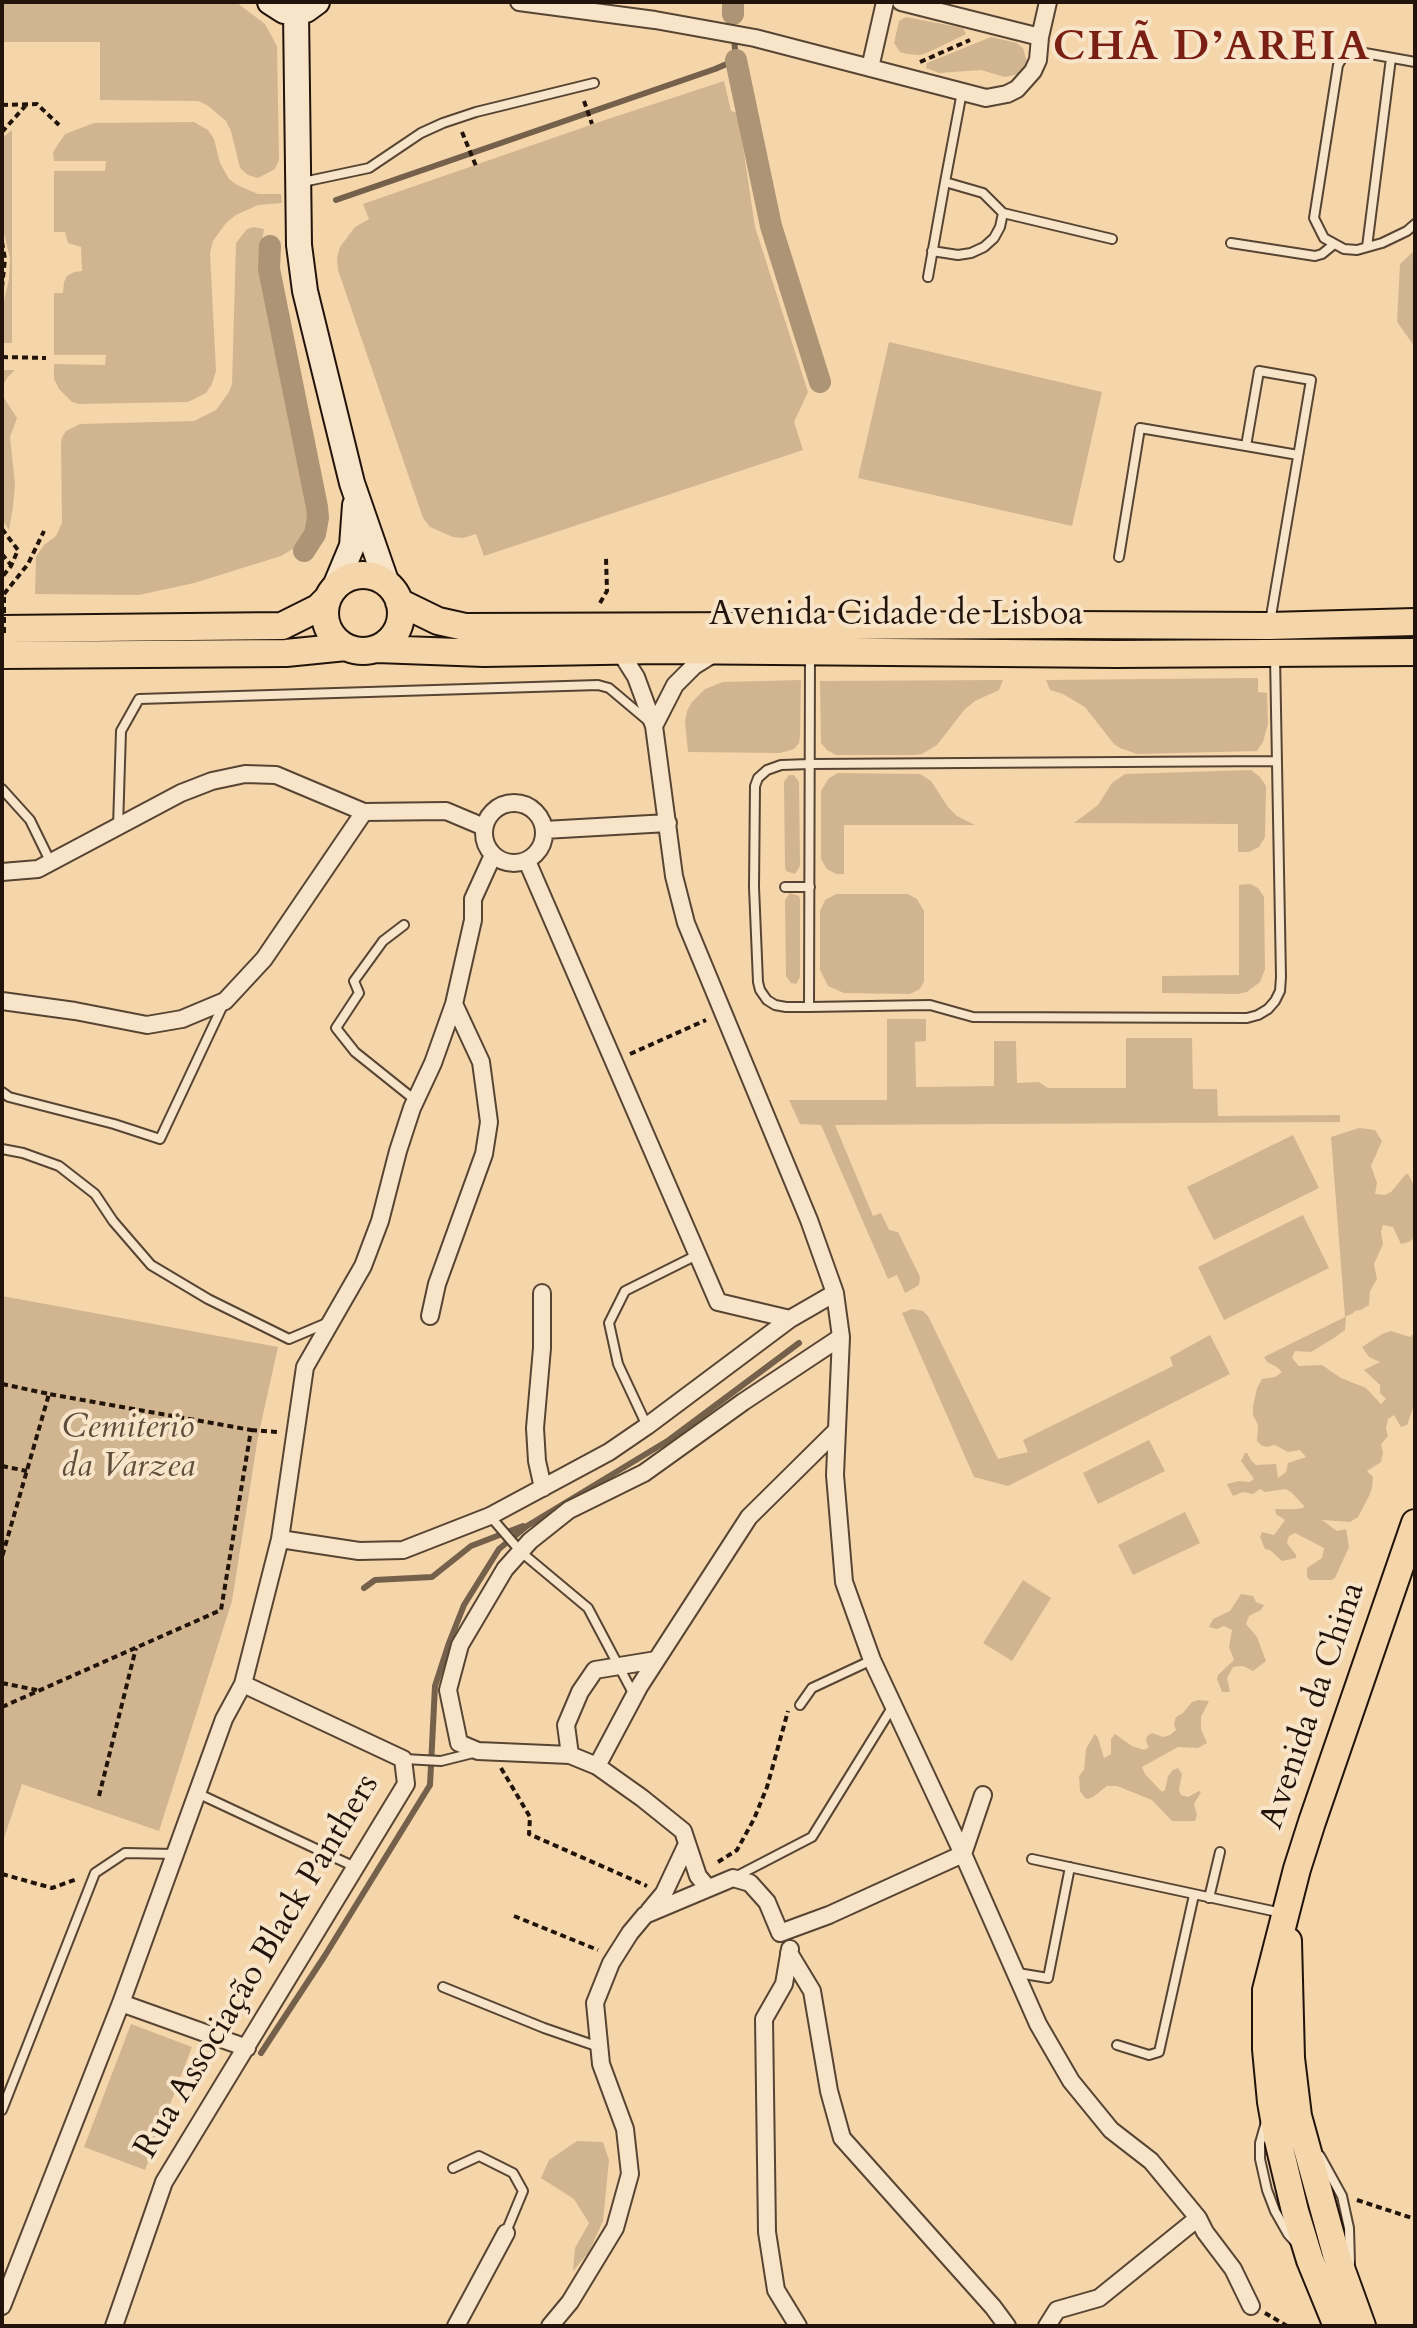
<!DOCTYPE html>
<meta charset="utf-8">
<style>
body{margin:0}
#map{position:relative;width:1417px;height:2328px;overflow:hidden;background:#f5d6ab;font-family:Cardo,serif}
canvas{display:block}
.frame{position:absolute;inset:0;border:4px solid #22140b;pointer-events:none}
</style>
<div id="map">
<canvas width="1417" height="2328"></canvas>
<div class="frame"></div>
</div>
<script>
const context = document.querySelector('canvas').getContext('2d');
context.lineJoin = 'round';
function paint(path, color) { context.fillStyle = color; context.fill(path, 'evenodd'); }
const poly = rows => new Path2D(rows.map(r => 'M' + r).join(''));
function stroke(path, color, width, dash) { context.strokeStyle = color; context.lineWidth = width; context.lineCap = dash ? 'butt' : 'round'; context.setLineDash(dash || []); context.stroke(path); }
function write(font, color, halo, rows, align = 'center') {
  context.font = font + ' Cardo,serif'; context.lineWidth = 8; context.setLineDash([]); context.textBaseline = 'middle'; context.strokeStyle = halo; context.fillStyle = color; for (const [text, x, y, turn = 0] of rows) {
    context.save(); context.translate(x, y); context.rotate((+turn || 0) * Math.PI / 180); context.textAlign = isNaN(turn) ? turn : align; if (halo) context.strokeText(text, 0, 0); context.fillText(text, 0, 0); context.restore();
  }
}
const green = poly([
 [2,2,236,2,265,24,277,46,279,160,275,169,258,178,248,175,240,168,231,131,226,121,207,105,198,101,100,100,100,42,2,42],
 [906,17,963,28,966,34,929,52,920,55,907,54,900,52,894,43,899,21],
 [991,37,1017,43,1023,48,1027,62,1019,74,1005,77,981,70,939,73,926,68,927,63],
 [724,81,731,111,738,113,755,227,808,392,794,422,803,450,484,556,476,534,463,538,453,537,430,527,423,518,338,270,337,258,340,247,355,227,369,219,363,204,599,122],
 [194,122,208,130,214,139,220,163,229,179,237,185,258,194,281,194,282,203,258,205,236,215,226,223,213,241,210,253,216,371,212,384,206,393,188,402,79,404,72,402,59,389,54,379,54,364,105,365,106,355,54,355,54,293,63,293,64,282,67,276,74,272,82,271,81,247,68,243,65,232,54,232,54,171,105,171,106,161,54,161,53,152,65,134,94,123],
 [12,130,12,343,2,343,2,309,9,279,10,258,2,225,2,138],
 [254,227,264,229,261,247,262,276,309,498,310,527,306,537,301,544,281,556,194,583,139,595,35,594,36,557,44,545,56,536,62,523,61,444,62,437,66,431,80,424,194,421,216,410,229,392,232,384,236,243,247,229],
 [1415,250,1415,347,1397,322,1400,264],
 [889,342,1102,392,1072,526,858,478],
 [2,370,15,370,7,378,2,387,4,398,17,418,10,437,15,484,13,507,9,530,2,519],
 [1258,678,1258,692,1267,693,1268,724,1263,742,1257,751,1137,754,1120,748,1114,744,1085,707,1063,694,1050,690,1046,680],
 [801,680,800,736,799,743,794,749,780,753,688,752,685,722,687,711,692,702,705,689,723,682],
 [1003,680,999,690,975,701,965,709,937,745,922,754,914,755,836,755,827,750,821,743,820,681],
 [1251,770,1260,777,1266,786,1265,837,1259,847,1249,852,1238,852,1238,824,1074,823,1098,805,1112,783,1125,774],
 [838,773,920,774,931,781,948,807,957,816,975,825,844,825,844,874,836,874,827,869,821,859,821,791,829,778],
 [789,775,794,775,799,782,800,866,795,874,786,871,785,866,784,782],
 [1250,884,1258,888,1264,897,1265,969,1260,982,1247,992,1238,994,1162,993,1162,976,1239,975,1239,885],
 [790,893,799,896,800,900,800,977,796,984,791,983,786,976,785,900],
 [836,894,908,894,917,899,924,911,924,981,920,989,910,994,844,993,828,986,820,970,820,911,825,900],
 [887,1019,926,1019,926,1041,915,1042,916,1087,994,1086,994,1041,1016,1041,1017,1083,1039,1082,1048,1088,1126,1088,1126,1038,1192,1038,1193,1089,1217,1089,1218,1116,1340,1115,1340,1122,835,1125,873,1216,881,1213,889,1230,898,1232,920,1277,919,1285,905,1293,897,1275,888,1279,821,1125,800,1124,789,1100,887,1100],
 [1359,1128,1375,1130,1382,1141,1371,1166,1377,1183,1375,1194,1385,1195,1391,1192,1406,1174,1408,1174,1413,1183,1415,1237,1409,1242,1401,1244,1393,1227,1383,1225,1381,1232,1383,1244,1374,1264,1377,1279,1370,1291,1369,1305,1361,1310,1355,1311,1352,1314,1346,1316,1345,1330,1334,1338,1311,1352,1295,1351,1292,1358,1299,1366,1322,1365,1341,1378,1366,1388,1381,1404,1386,1399,1380,1393,1380,1385,1364,1370,1380,1362,1369,1357,1362,1347,1382,1334,1391,1331,1410,1337,1415,1332,1415,1391,1413,1393,1414,1405,1407,1425,1401,1427,1394,1415,1388,1419,1386,1429,1388,1436,1381,1444,1383,1453,1381,1462,1367,1471,1373,1477,1372,1488,1369,1496,1358,1517,1350,1522,1322,1520,1337,1531,1346,1529,1349,1547,1335,1578,1331,1580,1310,1580,1307,1577,1307,1568,1322,1558,1324,1548,1295,1533,1289,1536,1287,1543,1296,1555,1296,1558,1282,1561,1270,1550,1265,1549,1260,1537,1262,1532,1274,1535,1285,1520,1276,1514,1275,1509,1298,1509,1305,1507,1291,1492,1285,1489,1265,1492,1260,1489,1253,1494,1243,1492,1233,1496,1227,1484,1239,1481,1250,1482,1254,1479,1241,1461,1245,1453,1247,1453,1251,1460,1256,1465,1276,1464,1278,1478,1286,1472,1288,1463,1306,1457,1300,1450,1288,1452,1275,1445,1266,1447,1261,1445,1257,1441,1258,1425,1253,1415,1253,1406,1257,1388,1262,1379,1275,1377,1282,1372,1277,1367,1267,1362,1264,1357,1345,1317,1331,1137],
 [1293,1135,1319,1188,1214,1240,1187,1187],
 [1303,1215,1329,1268,1224,1320,1198,1267],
 [2,1296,278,1347,258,1437,232,1601,159,1831,22,1784,2,1844],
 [912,1309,923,1311,928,1316,998,1459,1028,1452,1023,1440,1173,1366,1170,1357,1210,1335,1230,1374,1008,1486,974,1477,902,1313],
 [1149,1440,1165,1471,1098,1504,1083,1473],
 [1185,1512,1200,1543,1133,1575,1118,1545],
 [1023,1580,1051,1598,1012,1661,983,1643],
 [1241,1594,1253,1596,1256,1602,1264,1605,1261,1610,1249,1616,1246,1624,1257,1637,1266,1661,1253,1671,1243,1666,1233,1667,1227,1678,1230,1692,1222,1692,1217,1679,1218,1675,1234,1660,1229,1647,1232,1630,1224,1626,1217,1629,1209,1627,1213,1619,1230,1611],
 [1198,1700,1209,1701,1201,1717,1201,1729,1207,1743,1198,1748,1178,1747,1142,1767,1145,1774,1162,1792,1165,1790,1168,1776,1173,1770,1178,1768,1182,1774,1179,1790,1181,1795,1188,1797,1199,1791,1201,1792,1194,1804,1197,1815,1195,1821,1172,1821,1152,1800,1117,1786,1107,1786,1093,1797,1088,1799,1085,1798,1080,1791,1079,1776,1084,1770,1086,1749,1094,1735,1095,1734,1098,1738,1104,1758,1111,1754,1111,1739,1115,1734,1132,1746,1144,1750,1149,1747,1146,1742,1147,1736,1152,1733,1163,1737,1170,1735,1176,1730,1174,1724,1176,1717,1183,1713,1192,1702],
 [131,2024,192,2047,145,2170,84,2147],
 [577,2141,603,2142,609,2160,603,2221,589,2252,573,2271,575,2248,589,2223,574,2199,541,2178,549,2160]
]);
const stream = poly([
 [336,200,715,69,736,60,734,38],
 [364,1588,375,1580,432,1577,471,1546,523,1526],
 [261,2053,324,1957,430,1785,435,1686,449,1643,464,1605,499,1549,527,1526,669,1440,799,1343]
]);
const canal = poly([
 [733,14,733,2],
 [736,60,771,226,820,382],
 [270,246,269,269,317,507,318,518,315,534,304,551]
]);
const path = poly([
 [920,62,970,40],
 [584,101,592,124],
 [2,105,37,104,59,125],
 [2,132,27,104],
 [462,132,476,166],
 [2,242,5,259,2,287],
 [2,357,46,358],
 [2,529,18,550,11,566,2,577],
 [2,554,11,565],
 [4,594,28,564,44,531],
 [600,603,607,591,606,558],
 [630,1054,706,1020],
 [2,1384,49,1394,2,1557],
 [251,1430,277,1432],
 [2,1466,27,1471],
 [2,1683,37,1690],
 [2,1707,221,1610,251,1430,49,1394],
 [501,1768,530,1817,529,1834,647,1886],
 [99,1796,136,1648],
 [718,1862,737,1850,754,1819,767,1787,788,1711],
 [2,1874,52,1888,77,1879],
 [514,1916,598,1950],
 [1415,2116,1415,2119],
 [1357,2200,1415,2219],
 [1265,2313,1287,2326]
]);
const lane = poly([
 [1415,62,1365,53,1353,53,1343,57,1338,65,1314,218,1324,238,1344,249,1357,250,1382,243,1407,231,1415,224],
 [962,92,945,182,983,193,1003,213,1112,239],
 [303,182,369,168,421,133,443,123,476,112,594,83],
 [1231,243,1315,256,1322,254,1333,245],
 [1367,247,1391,58],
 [932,251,958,255,971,253,984,247,994,238,1000,227,1003,213],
 [928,277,945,182],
 [1119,557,1140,428,1246,446],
 [1270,622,1311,380,1259,371,1246,446,1298,455],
 [810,656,809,1007,930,1005,973,1017,1247,1018,1258,1015,1268,1009,1275,1001,1280,991,1281,977,1275,656],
 [2,789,30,820,51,863],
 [118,827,121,731,139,699,598,685,609,688,647,720],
 [785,887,810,887],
 [404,925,383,941,354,981,359,993,336,1028,355,1052,415,1100],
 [809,1007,786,1007,775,1005,767,1000,760,990,758,982,754,887,755,786,758,778,767,770,781,765,810,764,1277,761],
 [2,1092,9,1097,114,1124,160,1139,223,1005],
 [2,1149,23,1153,59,1166,95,1194,113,1221,151,1265,208,1299,289,1339,329,1322],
 [647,1426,618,1364,609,1323,625,1291,697,1255],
 [490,1516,521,1552,588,1608,634,1695],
 [800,1705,812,1688,872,1660],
 [404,1759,441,1761,473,1753],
 [197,1793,355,1867],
 [1032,1859,1282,1913],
 [733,1878,812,1837,893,1706],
 [1209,1898,1220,1852],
 [1018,1973,1048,1978,1070,1867],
 [443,1987,544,2028,599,2047],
 [1117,2045,1149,2055,1159,2052,1194,1895],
 [2,2110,95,1873,125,1853,175,1854],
 [1266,2122,1260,2143,1260,2159,1267,2190,1275,2211,1288,2234,1296,2243],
 [1320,2156,1342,2196,1349,2228,1350,2263],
 [453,2168,479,2156,513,2173,523,2191,506,2232]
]);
const street = poly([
 [519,2,655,20,755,38,986,98,1007,94,1017,89,1033,71,1038,60,1040,37,1048,2],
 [901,2,1040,37],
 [870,68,885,2],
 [654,726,675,685,694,666,715,653],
 '484 833a30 30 0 1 1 60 0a30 30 0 1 1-60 0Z',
 [544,830,668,823],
 [493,855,473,899,473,920,454,1004,433,1063,412,1108,398,1151,380,1221,363,1266,305,1367,280,1539,359,1551,403,1550,490,1516,609,1452,647,1426,790,1319,835,1293,809,1220,686,923,674,876,654,726,636,677,624,658,616,651],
 [527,861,718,1302,790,1319],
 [2,872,38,869,181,793,212,781,245,774,276,775,364,812,446,811,484,827],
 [2,1001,75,1011,147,1025,182,1019,225,1001,264,959,364,812],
 [542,1293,542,1348,535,1428,537,1461,543,1488],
 [430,1316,437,1284,484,1154,489,1122,481,1062,454,1004],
 [656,1660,595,1670,580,1692,566,1725,570,1755,597,1766,639,1687,749,1517,835,1432],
 [570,1755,478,1751,459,1743,448,1690,460,1645,505,1569,530,1541,569,1510,644,1473,743,1402,841,1337],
 [597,1766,642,1798,683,1831,698,1876,708,1888],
 [983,1795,963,1854,1038,2024,1071,2081,1111,2130,1151,2161,1198,2218,1205,2232,1233,2269,1251,2306],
 [649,1911,664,1893,687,1844],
 [790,1949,784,1984,764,2019,767,2232,776,2290,798,2326],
 [789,1953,812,1991,829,2091,842,2138,993,2307,1007,2326],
 [121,2003,247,2048],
 [2,2306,121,2003,224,1719,243,1684,280,1539],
 [114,2326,164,2182,406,1784,403,1759,243,1684],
 [456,2326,506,2233],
 [550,2326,570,2302,615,2228,630,2174,625,2129,601,2064,595,2003,611,1963,630,1933,645,1915,733,1878,750,1883,767,1902,780,1933,829,1915,963,1854,872,1660,844,1582,835,1475,841,1337,835,1293],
 [1047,2326,1057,2310,1099,2298,1198,2218]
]);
const secondary = poly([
 [270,2,284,11,296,12,306,10,317,2],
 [296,12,299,245,305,291,352,483,387,584],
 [334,589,352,546,355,505]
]);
const primary = poly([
 '325 613a38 38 0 1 1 76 0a38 38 0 1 1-76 0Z',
 [399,602,438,621,465,627,1070,625,1269,626,1415,622],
 [2,629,282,626,318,608,328,598],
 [377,649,484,653,659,650,1116,654,1415,652],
 [2,655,286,653,346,647],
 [1288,1941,1291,2058,1298,2116,1336,2254,1362,2326],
 [1337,2326,1310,2260,1295,2211,1277,2136,1271,2102,1266,2049,1266,1990,1297,1869,1312,1822,1415,1523]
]);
const pathBridge = poly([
 [4,633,4,594]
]);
const streetNames = [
 ["Avenida Cidade de Lisboa",896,616],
 ["Avenida da China",1314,1706,-71],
 ["Rua Associação Black Panthers",258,1967,-59]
];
const parkNames = [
 ["Cemiterio",128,1429],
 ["da Varzea",128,1468]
];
const districtNames = [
 ["CHÃ D’AREIA",1212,49]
];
paint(green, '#d1b590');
stroke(stream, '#75614b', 6);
stroke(canal, '#ad9475', 22);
stroke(lane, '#574433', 12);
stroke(street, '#574433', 20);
stroke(secondary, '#22140b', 28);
stroke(primary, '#22140b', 30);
stroke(path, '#22140b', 4, [6, 4]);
stroke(lane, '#f8e4c8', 8);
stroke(street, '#f8e4c8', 16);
stroke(secondary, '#f8e4c8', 24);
stroke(primary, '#f5d6ab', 26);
stroke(pathBridge, '#22140b', 4, [6, 4]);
write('34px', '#22140b', '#f8e4c8', streetNames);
write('italic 34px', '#5f4c3a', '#f8e4c8', parkNames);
context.letterSpacing = '2px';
write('bold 42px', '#7a1f14', '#f8e4c8', districtNames);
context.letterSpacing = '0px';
</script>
